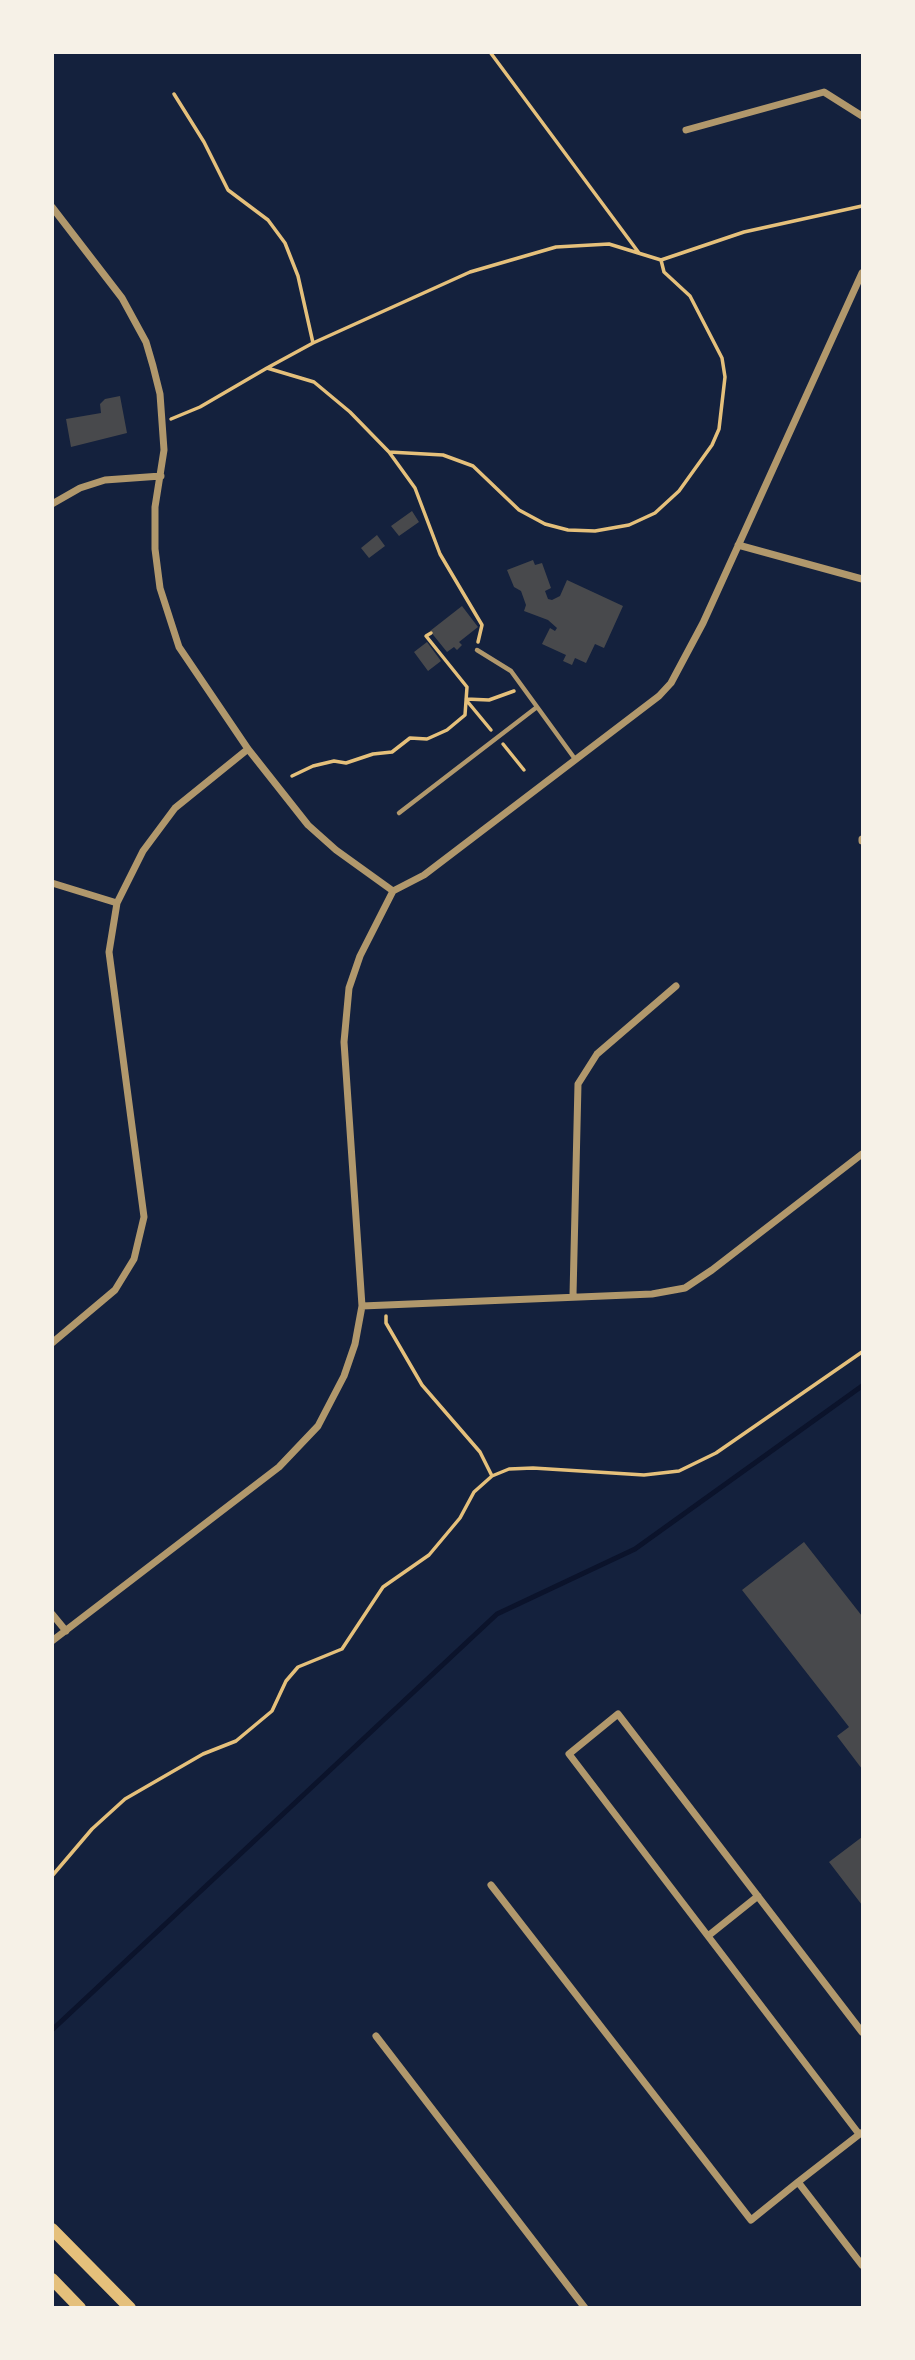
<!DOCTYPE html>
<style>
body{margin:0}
#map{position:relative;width:915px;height:2360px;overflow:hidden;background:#14213d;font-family:"Nunito Sans",sans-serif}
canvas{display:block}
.frame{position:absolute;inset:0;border:54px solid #f6f1e7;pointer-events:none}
</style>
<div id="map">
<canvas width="915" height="2360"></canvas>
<div class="frame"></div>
</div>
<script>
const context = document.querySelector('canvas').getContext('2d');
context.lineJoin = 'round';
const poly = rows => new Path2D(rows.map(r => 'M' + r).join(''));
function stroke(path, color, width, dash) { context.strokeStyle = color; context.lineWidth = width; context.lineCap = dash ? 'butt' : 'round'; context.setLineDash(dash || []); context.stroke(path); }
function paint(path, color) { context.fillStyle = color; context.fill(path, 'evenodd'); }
const stream = poly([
 [52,2030,497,1614,635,1549,862,1386]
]);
const building = poly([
 [120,396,127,433,71,447,66,419,101,413,100,404,105,399],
 [412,511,419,522,399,536,391,526],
 [377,535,385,546,369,558,361,548],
 [533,560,535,565,542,563,551,588,545,591,548,599,552,600,560,596,567,580,623,606,604,648,595,644,586,663,575,658,572,665,563,661,566,655,542,644,550,628,555,631,557,628,548,620,524,611,526,605,521,591,514,587,507,570],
 [462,606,478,627,459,642,462,645,457,650,454,647,447,652,430,631],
 [427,642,441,661,428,671,414,652],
 [804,1542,862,1616,862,1769,837,1736,849,1727,742,1590],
 [862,1837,862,1905,829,1862]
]);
const path = poly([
 [490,52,639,253],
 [174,94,204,142,228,190,268,220,285,243,298,276,313,343],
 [267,368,313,343,470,272,556,247,609,244,661,260,744,232,862,206],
 [171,419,200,407,267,368,314,382,350,412,389,452,415,488,440,554,482,625,478,642],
 [389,452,443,455,473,466,519,510,545,524,568,530,595,531,629,525,655,513,679,491,712,445,719,429,725,377,722,358,690,296,664,272,661,260],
 [466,699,489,700,514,691],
 [467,701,491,730],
 [503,744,524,770],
 [292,776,313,766,334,761,346,763,373,754,392,752,410,738,427,739,447,730,465,715,467,687,426,636,431,633],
 [386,1316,386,1323,422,1385,480,1452,492,1476],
 [52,1876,92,1829,125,1799,203,1754,236,1741,272,1711,286,1681,298,1667,342,1649,383,1587,429,1555,460,1518,474,1492,492,1476,509,1469,533,1468,644,1475,679,1471,716,1453,862,1352],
 [52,2307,53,2308]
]);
const service = poly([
 [477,650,511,671,575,759],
 [399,813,537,707]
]);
const minor = poly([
 [686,130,824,92,862,116],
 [52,207,122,298,146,342,153,366,160,394,164,450,155,507,155,549,160,588,179,647,248,749,308,825,336,850,393,891],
 [52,504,80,488,105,480,161,476],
 [738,545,862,579],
 [862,839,862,841],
 [52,883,117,903],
 [573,1295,578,1084,597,1054,676,986],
 [362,1306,652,1294,685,1288,712,1270,862,1154],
 [52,1343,115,1290,134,1259,144,1217,109,952,117,903,143,851,175,808,248,749],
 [52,1614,66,1631],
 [52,1641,279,1467,318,1426,344,1376,355,1344,362,1306,344,1042,349,988,360,956,393,891,424,875,659,696,671,683,703,623,862,273],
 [491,1885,751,2220,798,2182],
 [708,1936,758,1896],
 [376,2036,585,2308],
 [861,2133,798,2182,862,2265],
 [859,2134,569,1754,618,1714,862,2032]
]);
const primary = poly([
 [52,2229,130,2308],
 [52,2279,80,2308]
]);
stroke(stream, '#0b132b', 5);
paint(building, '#48494c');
stroke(path, '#e5c07b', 3.5);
stroke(service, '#b1986c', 4.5);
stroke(minor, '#b1986c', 7);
stroke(primary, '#e5c07b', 12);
</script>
